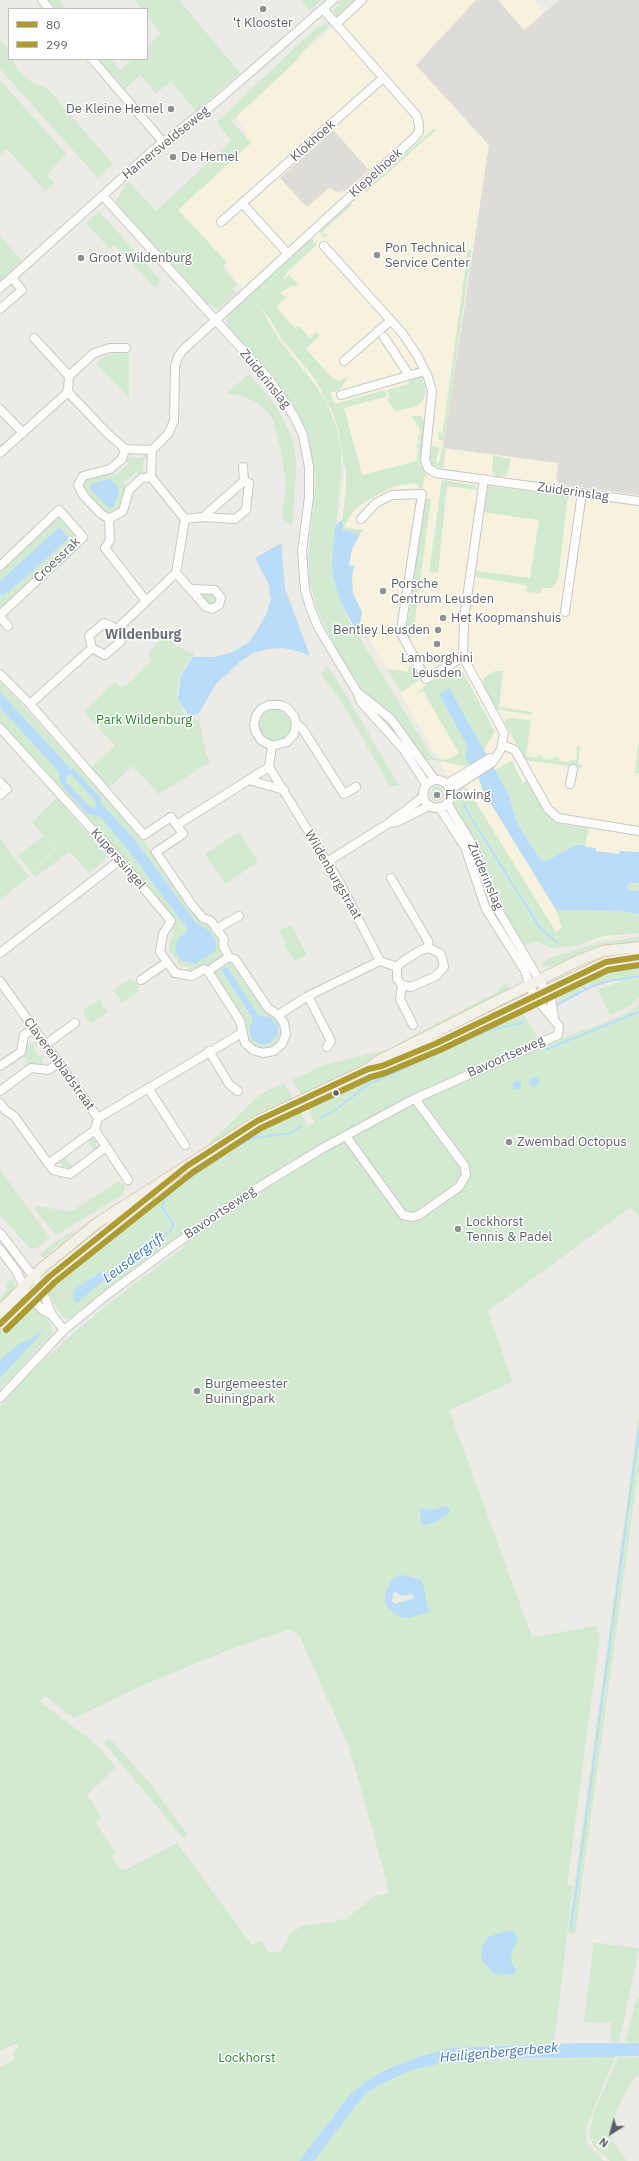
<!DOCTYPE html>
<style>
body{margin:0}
#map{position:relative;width:639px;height:2161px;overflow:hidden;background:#ecebe6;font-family:"IBM Plex Sans",sans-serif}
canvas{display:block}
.legend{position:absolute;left:8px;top:8px;width:140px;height:52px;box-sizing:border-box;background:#fff;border:1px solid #bdbfc1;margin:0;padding:5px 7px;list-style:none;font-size:12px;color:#5b5f65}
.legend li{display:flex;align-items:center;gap:8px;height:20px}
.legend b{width:20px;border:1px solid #bdbfc1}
.north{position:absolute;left:591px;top:2113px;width:40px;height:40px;-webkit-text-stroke:3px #fff;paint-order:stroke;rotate:217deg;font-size:11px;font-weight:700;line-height:16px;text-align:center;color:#5b5f65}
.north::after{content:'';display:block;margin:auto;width:14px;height:18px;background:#5b5f65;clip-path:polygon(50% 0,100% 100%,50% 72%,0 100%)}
</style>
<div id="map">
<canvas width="639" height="2161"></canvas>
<ul class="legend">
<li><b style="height:5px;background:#ac9c32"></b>80</li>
<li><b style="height:5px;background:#ac9c32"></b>299</li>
</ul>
<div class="north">N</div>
</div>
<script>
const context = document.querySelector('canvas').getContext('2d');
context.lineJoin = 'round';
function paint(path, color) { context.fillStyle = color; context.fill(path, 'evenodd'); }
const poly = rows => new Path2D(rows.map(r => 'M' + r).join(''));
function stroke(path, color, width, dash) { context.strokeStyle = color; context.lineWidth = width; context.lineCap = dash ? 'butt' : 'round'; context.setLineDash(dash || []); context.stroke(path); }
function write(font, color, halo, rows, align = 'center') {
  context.font = font + ' "IBM Plex Sans",sans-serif'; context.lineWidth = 3; context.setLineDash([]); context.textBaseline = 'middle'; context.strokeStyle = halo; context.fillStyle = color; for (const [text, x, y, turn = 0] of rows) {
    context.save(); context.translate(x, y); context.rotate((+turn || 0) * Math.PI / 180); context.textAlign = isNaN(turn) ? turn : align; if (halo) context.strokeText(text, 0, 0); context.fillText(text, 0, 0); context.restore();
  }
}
const commercial = poly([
 [365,0,534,0,545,12,559,0,639,0,639,933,559,947,506,877,348,602,338,533,346,452,327,401,248,295,178,208,248,137,234,112]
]);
const industrial = poly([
 [476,0,498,0,524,30,559,0,639,0,639,495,559,484,556,480,558,463,443,448,489,145,416,65],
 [333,130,369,170,345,191,336,192,330,187,307,207,280,178]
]);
const green = poly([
 [48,0,59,0,67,9,56,9],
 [135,0,179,0,240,73,196,111,171,82,156,93,140,75,125,89,99,59,110,59,120,70,133,59,147,59,147,46,161,34,147,15,147,9,142,9],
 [301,0,322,0,310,11],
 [340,0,355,0,336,18,333,12],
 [328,23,330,25,299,55,297,60,232,121,251,143,178,210,226,261,223,269,237,284,232,289,236,293,221,306,216,308,208,303,206,305,120,209,116,201,128,181,156,211,231,141,217,122,315,29],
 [0,40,9,50,9,59,14,59,15,66,21,73,30,81,49,90,113,164,98,178,0,69],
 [0,80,66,154,47,175,54,183,45,191,7,149,0,155],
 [433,129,437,129,365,193,364,192],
 [350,204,353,204,325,229,322,234,329,234,324,238,325,237,320,234,321,229],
 [99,211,161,281,155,288,114,245,110,249,86,223],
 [0,236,23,262,0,283],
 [313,240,317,245,287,272,283,278,285,279,289,275,298,285,296,287,293,285,281,292,280,294,287,297,276,307,295,329,299,326,310,338,316,332,319,336,306,349,331,377,339,381,349,376,339,390,330,393,335,404,385,390,387,396,344,408,362,475,417,461,418,449,416,446,420,443,417,437,421,434,420,429,411,416,421,416,425,422,420,462,427,475,427,477,424,477,422,491,416,483,400,485,388,489,363,503,352,513,344,527,363,530,360,534,343,531,341,528,346,489,346,472,339,432,332,411,315,379,282,339,270,319,249,296,263,312,280,342,310,378,325,400,337,430,341,447,341,479,332,562,333,578,341,603,349,621,433,758,447,760,459,753,423,691,417,694,417,693,429,683,448,674,455,671,462,671,495,731,483,751,449,689,439,694,467,746,465,757,470,764,465,766,434,760,424,760,411,740,396,722,358,687,336,648,319,614,310,584,308,560,316,479,304,428,297,411,281,389,228,326,227,317,230,312,308,241],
 [468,249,471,250,469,269,444,441,439,440,438,436,439,431,441,432,442,438],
 [129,351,129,398,96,363,106,356],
 [249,374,276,406,291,435,296,459,296,472,292,526,283,519,282,515,286,483,280,446,273,420,268,412,256,402,242,396,228,394,228,392],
 [420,376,422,376,426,390,423,400,415,407,395,411,387,399,390,398,387,390,409,384,408,379],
 [432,446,439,448,436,462,439,464,442,448,446,449,443,468,432,465,430,459],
 [129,452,129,458,143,458,143,452,148,455,149,458,144,458,143,472,148,474,139,475,136,472,123,483,127,487,120,510,117,513,106,515,84,490,85,478,112,472,116,475,128,464,125,460,126,453],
 [493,456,511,459,507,476,498,477,492,473],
 [442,480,474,485,477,488,477,490,447,486,438,573,429,572],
 [487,486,568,496,558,579,552,588,542,588,540,593,527,592,526,585,476,577,476,571,530,578,539,520,483,512],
 [424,499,431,499,413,636,408,639,406,634],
 [59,515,79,539,0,612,0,595,2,596,20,582,69,537,59,527,0,581,0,571],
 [196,592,215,592,220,599,210,607],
 [167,635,176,646,194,654,180,674,177,696,185,714,191,719,199,720,206,754,210,762,159,794,133,766,107,789,89,769,115,746,85,713,84,711,115,682,122,688,132,680,152,661,149,658,149,651],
 [327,665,348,698,399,786,390,786,343,704,321,674],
 [409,666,414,667,419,680,401,692,387,669,408,672],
 [495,671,503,671,499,707,532,712,531,715,496,709,482,682,485,677],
 [0,681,138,832,201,921,212,925,221,938,225,957,210,968,204,965,191,974,188,973,189,967,180,965,169,949,172,937,175,934,173,929,174,922,0,724,0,708,59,772,60,783,87,813,100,817,124,845,187,928,187,931,178,939,207,929,196,923,136,841,101,803,101,798,75,770,71,769,0,692],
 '258 725a17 17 0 1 1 34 0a17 17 0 1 1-34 0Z',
 [509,718,531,720,526,756,537,758,538,755,542,756,543,759,553,760,554,757,559,758,559,761,570,762,570,760,576,760,577,746,580,746,578,764,582,765,582,768,525,760,505,723,505,720],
 [639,741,639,773,635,773],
 [512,761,523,783,528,780,546,813,552,819,560,824,589,828,585,845,576,845,546,861,540,859,516,821,509,795,494,770],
 [70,774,95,800,96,805,94,808,90,807,66,782,66,778],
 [462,787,467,788,556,932,562,928,556,910,617,911,639,914,639,933,605,936,574,946,552,948,537,942,523,946,494,898,478,847,453,806,453,798],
 '430 794a7 7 0 1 1 14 0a7 7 0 1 1-14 0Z',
 [57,798,108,857,89,873,70,852,35,877,30,871,56,850,32,822],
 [239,832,258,862,225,884,205,854],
 [43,836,55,850,30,870,18,856],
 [0,838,29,877,0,900],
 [629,882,639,883,639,891,628,890,626,887],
 [291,925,307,955,295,961,284,945,286,943,279,931],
 [639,937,639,943,600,947,552,966,541,967,547,959,599,943],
 [230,960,265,1009,280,1023,282,1037,279,1043,272,1048,257,1049,248,1041,245,1019,213,972],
 [226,967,259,1016,269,1017,274,1040,270,1043,261,1045,251,1038,249,1034,253,1019,221,971],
 [639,961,639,997,630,1006,610,1015,598,989,620,982,619,977,589,987,583,983,582,990,558,1005,558,997,564,986,609,966],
 [130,979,137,983,139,991,121,1003,119,996,112,991],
 [505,983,507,983,511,992,377,1059,301,1094,292,1080,324,1065,386,1050,497,992],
 [101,998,102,1007,109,1011,92,1023,87,1021,83,1010],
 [639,1003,639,1217,631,1207,488,1311,512,1382,449,1410,532,1637,596,1626,600,1635,567,1885,573,1885,554,2044,450,2048,418,2057,374,2076,350,2094,361,2079,299,2161,0,2161,0,2067,14,2060,14,2052,19,2046,15,2044,0,2050,0,1406,29,1374,70,1336,112,1301,185,1246,182,1235,121,1279,73,1317,66,1319,62,1317,49,1293,48,1284,181,1177,209,1158,256,1137,253,1132,299,1108,307,1126,315,1123,306,1104,326,1094,519,1007,537,1037,556,1040,604,1023,634,1009],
 [447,1506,422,1526,419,1508,431,1510],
 [403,1575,422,1580,426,1602,409,1618,385,1605],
 [288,1630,297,1633,300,1637,349,1747,387,1883,388,1894,377,1895,372,1898,346,1919,336,1920,337,1922,305,1925,290,1933,282,1951,270,1953,261,1941,252,1945,177,1843,129,1868,120,1870,112,1856,116,1853,95,1822,102,1818,87,1795,116,1767,95,1743,40,1702,45,1696,74,1718,146,1684,231,1649],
 [29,1034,31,1036,26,1039,31,1046,35,1043,37,1045,33,1048,39,1057,44,1054,45,1057,41,1060,45,1066,50,1063,51,1065,47,1068,30,1066,22,1055,25,1037],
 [284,1083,293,1098,205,1147,261,1094],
 [93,1138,98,1142,95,1143,96,1146,99,1146,95,1152,87,1140],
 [64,1156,73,1168,68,1170,61,1166,61,1159],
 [0,1170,50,1238,37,1248,31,1248,26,1244,0,1215],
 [118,1182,124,1184,125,1189,122,1195,56,1235,36,1211,36,1207,39,1206,70,1212],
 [82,1226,43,1258,40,1254,56,1241],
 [14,1278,15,1287,13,1291,0,1306,0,1298,6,1291,8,1281],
 [26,1306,36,1309,47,1318,51,1325,52,1334,0,1389,0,1326],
 [639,1415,639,1465,575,1934,568,1932],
 [110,1739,149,1782,188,1835,183,1838,104,1743],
 [594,1942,639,1949,619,2042,610,2042,611,2022,584,2022],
 [637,1998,639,1999,639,2043,625,2042],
 [615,2056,586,2128,587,2144,604,2161,314,2161,365,2094,381,2084,412,2070,448,2062],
 [618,2057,639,2058,639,2077,635,2076,622,2098,616,2114,612,2135,613,2142,627,2161,610,2161,594,2147,589,2135,594,2112]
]);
const water = poly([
 [109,479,116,484,119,490,114,506,110,509,91,490,90,485,96,482],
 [343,519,342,530,360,534,352,549,349,565,354,566,352,577,353,593,362,612,358,634,341,603,333,578,332,562,335,526],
 [59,527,69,538,20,582,3,596,0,595,0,581],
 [281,543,285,589,310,656,300,652,283,648,268,649,253,653,241,661,216,684,199,713,193,716,188,715,178,699,181,675,193,657,213,657,231,653,248,643,254,635,266,615,271,599,269,585,255,558],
 [449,688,509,795,516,821,540,859,546,861,576,845,585,845,586,847,596,848,595,851,619,854,620,851,639,852,639,883,629,883,626,887,628,890,639,891,639,914,617,911,556,910,482,789,479,779,465,757,467,746,439,694],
 [0,692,71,769,75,770,101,798,101,803,136,841,196,923,207,929,216,941,216,950,196,964,182,961,175,951,178,939,187,931,187,928,124,845,100,817,87,814,60,783,59,772,0,708],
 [70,774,95,800,96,805,94,808,90,807,66,782,66,778],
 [227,967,259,1016,269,1017,278,1025,277,1036,270,1043,261,1045,251,1039,249,1029,253,1019,221,970],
 '529 1082a5 5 0 1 1 10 0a5 5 0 1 1-10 0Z',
 '512.5 1085a4.5 4.5 0 1 1 9 0a4.5 4.5 0 1 1-9 0Z',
 [102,1271,111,1274,78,1302,75,1301,73,1297,75,1289],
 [40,1332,42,1333,0,1378,0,1360,19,1344,30,1340],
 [447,1506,450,1510,449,1513,434,1523,422,1526,419,1508,431,1510],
 [403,1575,422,1580,429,1612,409,1618,399,1617,385,1605,385,1593,392,1580,397,1576],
 [394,1592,396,1592,402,1596,412,1594,414,1598,395,1604,392,1601],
 [509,1930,513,1931,518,1938,511,1956,511,1961,516,1970,515,1973,513,1975,493,1973,481,1959,482,1946,488,1937],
 [581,2043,639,2043,639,2056,465,2060,448,2062,412,2070,381,2084,365,2094,314,2161,299,2161,350,2094,374,2076,388,2069,418,2057,450,2048]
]);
const stream = poly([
 [464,806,540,928,558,943],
 [583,984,585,990],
 [555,1006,588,988,608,981,639,976],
 [547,1049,639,1012],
 [321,1118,338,1108,367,1085,488,1030,522,1023],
 [109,1276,170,1231,173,1224,162,1207,164,1200,171,1192,231,1148,252,1138,290,1133,302,1126],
 [571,1928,639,1429]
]);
const minor = poly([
 [42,0,49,9],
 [336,24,362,0],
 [92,59,163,142],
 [103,196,270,380,294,416,303,435,309,467,309,497,302,552,305,590,310,607,318,627,357,692,361,702,404,750,426,784],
 [243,204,288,254],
 [221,222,383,78],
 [324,246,403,334,417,355,428,377,432,391,425,460,428,468,436,473,639,501],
 [0,288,151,152,216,102,333,0],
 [0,309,22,290,12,278],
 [384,337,409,375],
 [34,338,69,376],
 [344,361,390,321],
 [68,392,69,376,94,353,110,348,126,348],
 [341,395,425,371],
 [0,409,23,433],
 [125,449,122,459,110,469,83,476,78,485,84,496,100,513,109,519,123,511,129,490,142,478,151,477],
 [152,450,168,434,174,421,175,366,178,357,182,351,414,138,419,132,419,124,417,116,323,9],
 [0,453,68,392,106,432,125,449,152,450,151,477,185,519,176,573,117,629,104,623,89,636,92,648,30,704],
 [243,467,244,481],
 [244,481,249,483,246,510,235,519,203,517,244,481],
 [109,519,110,540,105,548,146,601],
 [185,519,203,517],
 [361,519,376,503,392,495,422,494,402,623,402,635,426,679,463,657,464,619,484,479],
 [0,566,59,510,83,537,0,615],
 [176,573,206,607,212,609,219,605,221,598,215,590,191,589],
 [565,612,582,493],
 [0,617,8,626],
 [92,648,105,655,121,641,117,629],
 [0,674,30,704,144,835,171,817,183,834,156,852,192,905,203,918,211,921,224,939,223,946,229,957,235,959,268,1008,278,1015,284,1023,286,1034,282,1044,274,1051,263,1053,253,1050,245,1043,240,1021,208,971,204,969,192,976,175,973,160,952,163,934,171,921,120,860,0,728],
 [357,692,391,719,435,780],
 [296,724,294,734,287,742,272,746,261,740,256,732,254,725,256,716,261,709,269,705,280,705,287,708,294,716,296,724,302,728,344,794,356,787],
 [502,745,515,750,548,809,558,818,639,831],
 [269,767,272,746],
 '423 794a14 14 0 1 1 28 0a14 14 0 1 1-28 0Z',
 [249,780,284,790],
 [0,782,7,789,0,795],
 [447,784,490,758],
 [570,784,573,769],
 [450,790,493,762,501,749,504,733,463,657],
 [423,797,389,823,397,822,429,806],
 [447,803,472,844,494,903,551,1000,554,1017],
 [177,825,269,767,340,883,380,961,308,996,278,1015],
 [327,862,389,823],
 [391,878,428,941,429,948],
 [216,929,239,916],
 [0,953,120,860],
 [380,961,397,967],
 [208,971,229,957],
 [141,980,166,963],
 [0,981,98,1118,242,1033],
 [402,985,411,987,436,976,444,967,441,954,429,948,421,950,402,962,397,967,397,979,402,985,400,999,413,1025],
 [308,996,331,1041,327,1047],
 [45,1045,75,1023],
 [209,1051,229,1084,238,1091],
 [0,1066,21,1052,24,1035,34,1028],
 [148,1088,185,1145],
 [0,1091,31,1068,48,1070,59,1063],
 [0,1103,5,1110,14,1116,53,1170,70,1174,106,1147],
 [95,1130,128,1180],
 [346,1136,403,1215,413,1217,419,1215,459,1187,466,1175,464,1165,415,1099],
 [48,1164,95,1130,98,1118],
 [0,1233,40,1285,52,1315,43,1310,28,1296,17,1272,0,1249],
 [52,1315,64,1330],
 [0,1398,64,1330,108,1294,177,1243,254,1190,323,1148,412,1100,558,1035,559,1026,534,996,524,969,486,909,465,847,439,807]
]);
const major = poly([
 [370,1069,382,1066,437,1043,606,962,639,957],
 [0,1311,42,1268,97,1223,257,1121,368,1069,378,1061,577,961,603,951,639,947],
 [0,1324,50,1276,148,1197]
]);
const bus1 = poly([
 [0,1324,50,1276,187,1166,257,1121,368,1069,382,1066,437,1043,606,962,639,957]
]);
const bus2 = poly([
 [6,1330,55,1282,192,1173,261,1128,371,1077,385,1073,440,1050,608,970,639,965]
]);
const markers = [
 [263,9,4,"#8e9092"],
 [171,109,4,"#8e9092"],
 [173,157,4,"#8e9092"],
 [377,255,4,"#8e9092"],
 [81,258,4,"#8e9092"],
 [383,591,4,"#8e9092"],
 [443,618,4,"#8e9092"],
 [438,630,4,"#8e9092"],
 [437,644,4,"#8e9092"],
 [437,795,4,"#8e9092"],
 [336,1093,3.5,"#5b5f65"],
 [509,1142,4,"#8e9092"],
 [458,1229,4,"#8e9092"],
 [197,1391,4,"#8e9092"]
];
const poiNames = [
 ["'t Klooster",263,23,"center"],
 ["De Kleine Hemel",163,109,"right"],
 ["De Hemel",181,157],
 ["Pon Technical",385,248],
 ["Service Center",385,263],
 ["Groot Wildenburg",89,258],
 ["Porsche",391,584],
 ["Centrum Leusden",391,599],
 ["Het Koopmanshuis",451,618],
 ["Bentley Leusden",430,630,"right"],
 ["Lamborghini",437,658,"center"],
 ["Leusden",437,673,"center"],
 ["Flowing",445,795],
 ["Zwembad Octopus",517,1142],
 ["Lockhorst",466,1222],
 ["Tennis & Padel",466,1237],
 ["Burgemeester",205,1384],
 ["Buiningpark",205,1399]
];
const streetNames = [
 ["Klokhoek",313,141,-42],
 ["Hamersveldseweg",166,143,-39],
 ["Klepelhoek",376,173,-42],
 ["Zuiderinslag",265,379,51],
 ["Zuiderinslag",573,492,8],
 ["Croessrak",57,560,-44],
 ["Kuperssingel",118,859,49],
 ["Wildenburgstraat",333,875,60],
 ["Zuiderinslag",485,876,67],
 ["Bavoortseweg",506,1057,-24],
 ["Claverenbladstraat",59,1064,54],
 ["Bavoortseweg",220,1213,-34]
];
const parkNames = [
 ["Park Wildenburg",144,720],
 ["Lockhorst",247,2058]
];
const neighbourhoodNames = [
 ["Wildenburg",143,635]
];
const waterNames = [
 ["Leusdergrift",134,1258,-37],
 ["Heiligenbergerbeek",499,2053,-5]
];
paint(commercial, '#f6f2de');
paint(industrial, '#dddcd7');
paint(green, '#d2ead0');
paint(water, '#b9dcf8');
stroke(stream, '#b9dcf8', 2);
stroke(minor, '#c8c8c7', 10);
stroke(major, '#d5cdb2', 12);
stroke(minor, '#fcfcfb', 8);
stroke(major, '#f3f1e7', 10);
stroke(bus1, '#ac9c32', 6);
stroke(bus2, '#ac9c32', 6);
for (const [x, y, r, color] of markers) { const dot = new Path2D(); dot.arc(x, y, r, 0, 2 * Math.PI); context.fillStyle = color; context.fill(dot); stroke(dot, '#fff', 1.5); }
write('13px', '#5b5f65', '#fff', poiNames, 'left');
write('13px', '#5b5f65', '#fff', streetNames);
write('13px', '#2d8233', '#fff', parkNames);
write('bold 14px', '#6c7177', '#fff', neighbourhoodNames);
write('italic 14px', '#3774b9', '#fff', waterNames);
</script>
